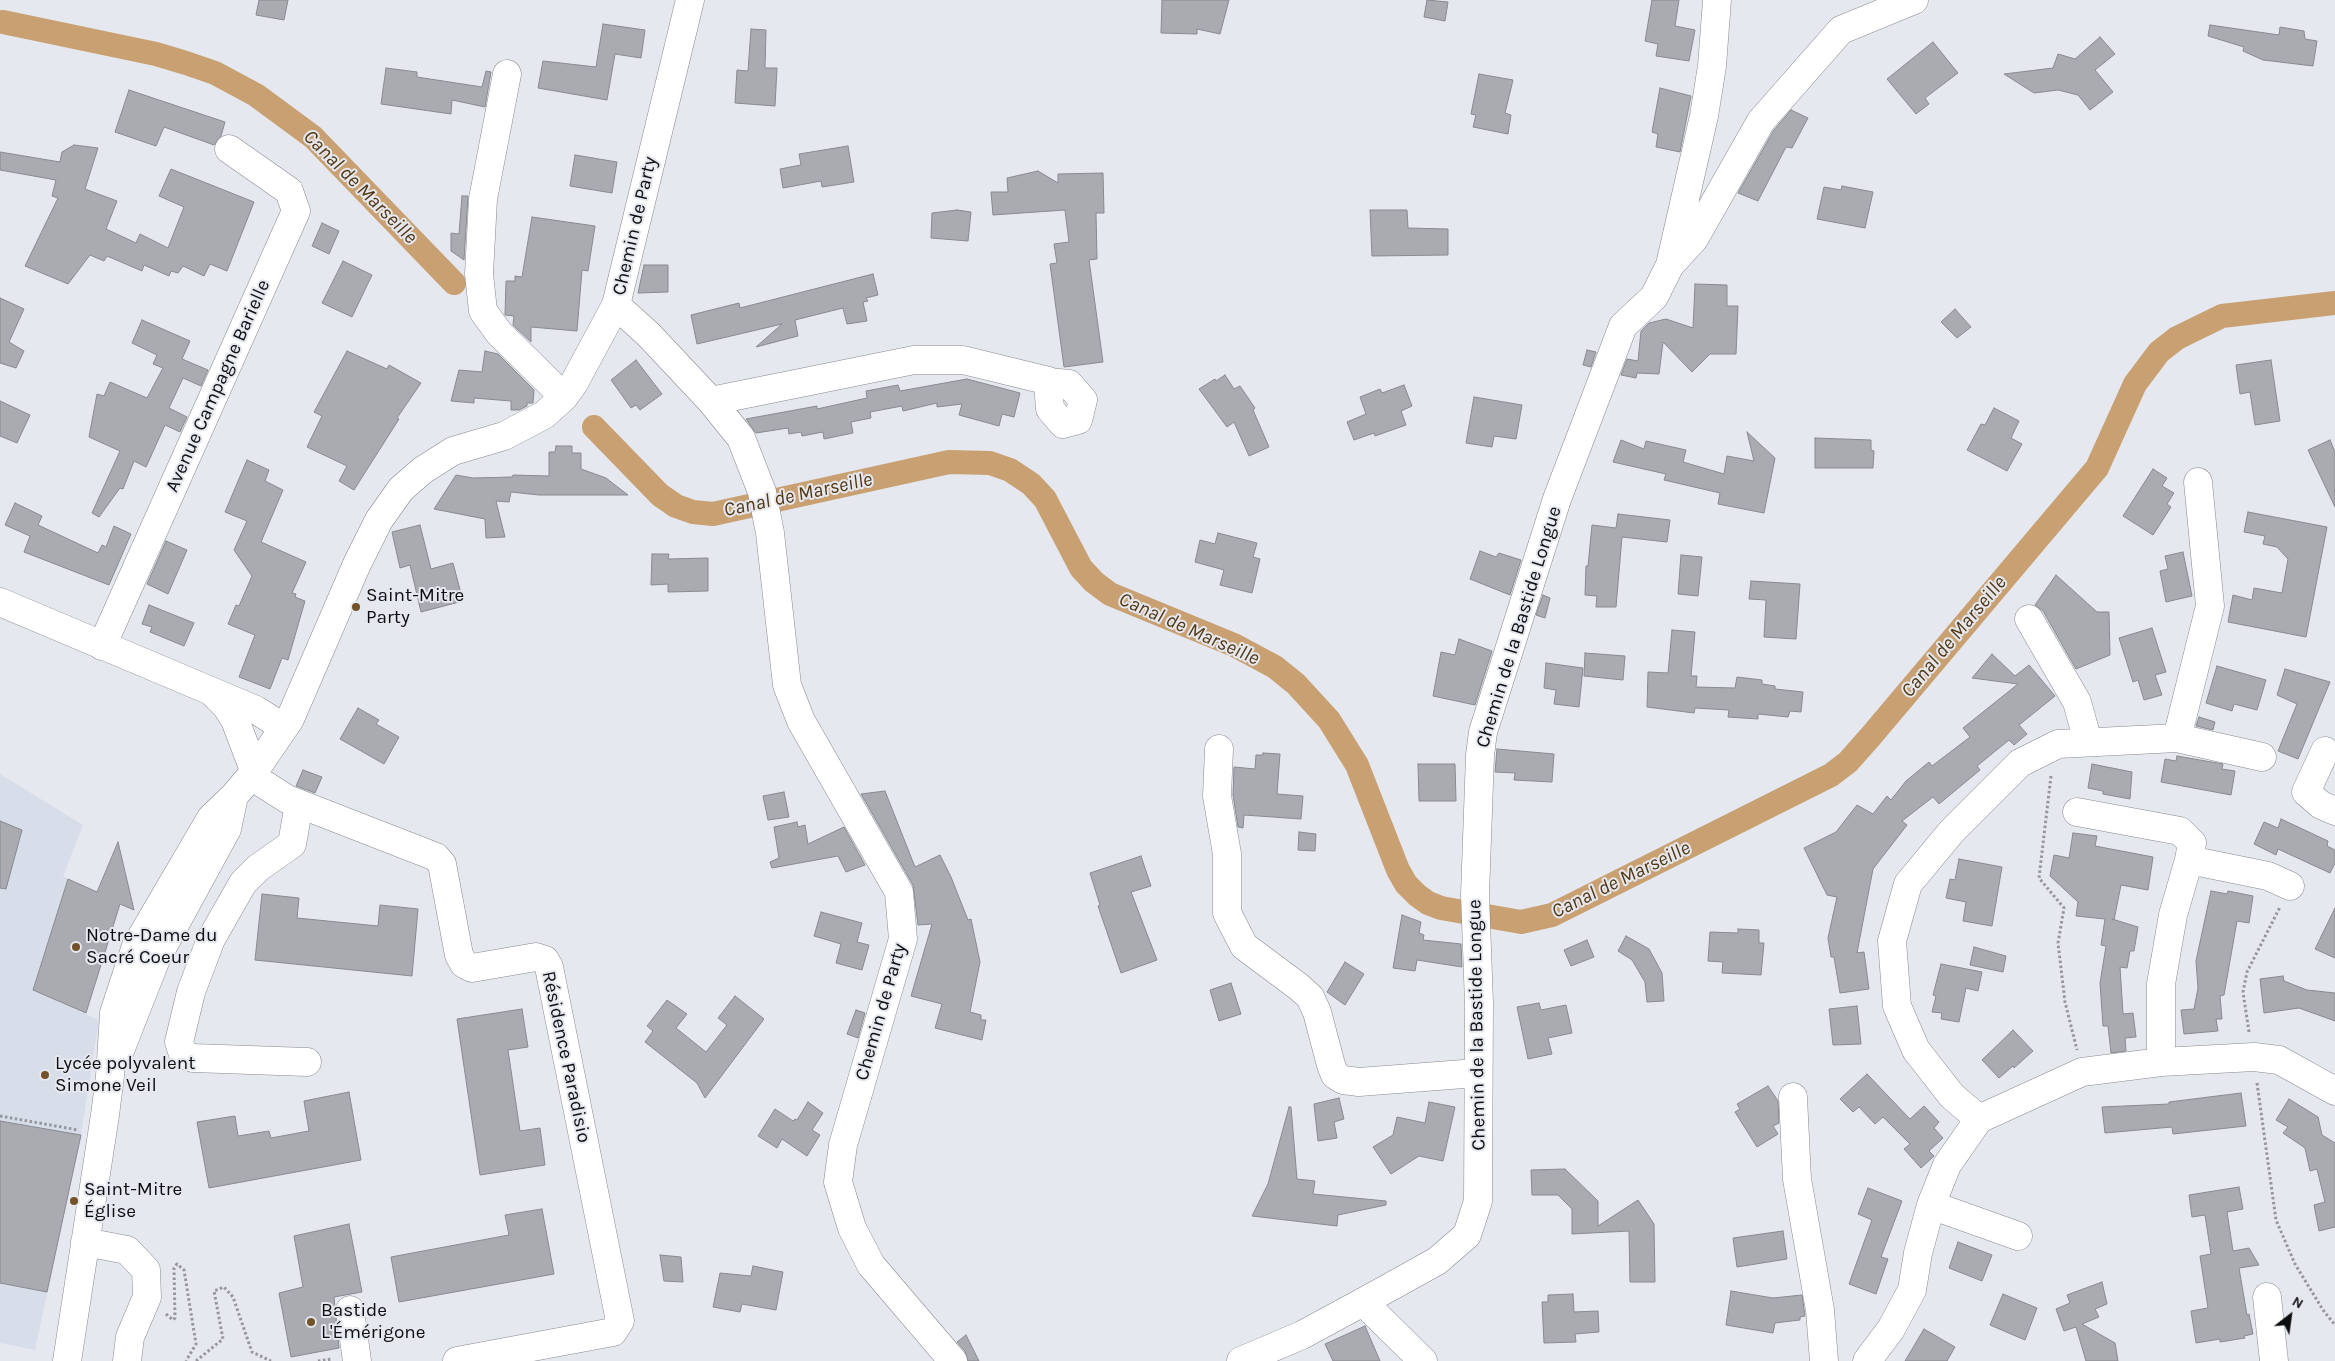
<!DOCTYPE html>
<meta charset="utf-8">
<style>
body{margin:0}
#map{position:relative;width:2335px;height:1361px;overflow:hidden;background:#e6e8ef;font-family:Karla,sans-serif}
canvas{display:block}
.north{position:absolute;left:2265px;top:1291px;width:50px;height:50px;-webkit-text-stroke:4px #e6e8ef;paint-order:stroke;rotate:30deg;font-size:14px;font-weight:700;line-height:20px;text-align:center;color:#0c0d0f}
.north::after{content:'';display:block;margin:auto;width:18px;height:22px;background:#0c0d0f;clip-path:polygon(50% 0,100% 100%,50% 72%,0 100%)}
</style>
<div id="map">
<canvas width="2335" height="1361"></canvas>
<div class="north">N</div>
</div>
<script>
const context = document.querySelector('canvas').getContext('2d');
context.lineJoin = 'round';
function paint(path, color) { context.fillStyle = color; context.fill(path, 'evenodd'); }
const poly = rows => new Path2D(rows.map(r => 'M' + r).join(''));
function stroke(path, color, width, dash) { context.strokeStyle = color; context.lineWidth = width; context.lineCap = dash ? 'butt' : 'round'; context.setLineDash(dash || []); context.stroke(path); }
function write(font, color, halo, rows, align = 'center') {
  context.font = font + ' Karla,sans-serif'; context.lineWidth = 4; context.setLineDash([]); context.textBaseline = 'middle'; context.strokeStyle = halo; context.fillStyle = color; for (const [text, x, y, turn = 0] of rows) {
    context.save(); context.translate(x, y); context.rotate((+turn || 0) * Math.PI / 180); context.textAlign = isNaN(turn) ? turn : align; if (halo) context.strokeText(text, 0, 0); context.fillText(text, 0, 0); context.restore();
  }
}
const built = poly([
 [0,774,83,825,63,876,68,879,33,990,99,1020,81,1135,35,1350,0,1343]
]);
const canal = poly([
 [3,22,156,54,186,63,215,73,256,95,313,137,454,283],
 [594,427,660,495,676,506,693,512,713,514,949,462,990,463,1010,470,1031,484,1045,499,1081,568,1094,582,1110,594,1234,645,1275,667,1296,684,1329,720,1357,765,1398,870,1406,884,1417,895,1428,903,1441,908,1521,922,1552,915,1831,775,1848,762,1871,736,2097,468,2135,384,2159,352,2177,338,2222,316,2335,303]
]);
const building = poly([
 [259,0,288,0,284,20,256,15,259,0],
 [1162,0,1229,0,1220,34,1197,29,1197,34,1161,33,1162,0],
 [1427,0,1448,2,1445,21,1424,17,1427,0],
 [1652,0,1679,0,1675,26,1695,30,1689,61,1656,56,1658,44,1645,41,1652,0],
 [603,24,645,30,641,58,615,54,607,100,538,88,543,61,596,67,603,24],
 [2210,25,2279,35,2280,27,2304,31,2305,39,2317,41,2313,66,2263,60,2243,51,2244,47,2208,36,2210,25],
 [751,29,766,30,765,68,777,68,775,106,735,103,737,70,748,71,751,29],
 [2100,37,2115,54,2095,70,2113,92,2090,110,2078,95,2058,90,2034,93,2004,74,2053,68,2058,54,2075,59,2100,37],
 [1933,42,1958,73,1925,98,1929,104,1916,114,1887,79,1933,42],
 [386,68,417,72,417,77,482,87,486,71,491,72,485,107,452,100,451,114,381,104,386,68],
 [1479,74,1513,80,1505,113,1511,115,1508,134,1473,127,1476,115,1471,114,1479,74],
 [1660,88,1691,96,1680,152,1656,147,1658,134,1652,132,1660,88],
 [129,90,225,122,221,136,214,145,164,127,156,146,115,132,129,90],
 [1791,110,1808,118,1792,148,1786,147,1758,201,1738,193,1774,130,1791,110],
 [74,145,98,148,85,189,117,201,106,229,136,243,140,234,168,248,184,207,159,196,171,169,254,202,227,271,210,264,204,276,183,266,178,273,171,271,169,276,144,265,142,271,107,256,104,261,90,255,68,284,25,266,58,198,52,196,56,180,0,170,0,152,60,162,62,152,74,145],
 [848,146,854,182,822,187,821,181,783,188,780,169,801,165,799,154,848,146],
 [575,155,617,162,612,193,570,186,575,155],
 [1038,171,1058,183,1058,174,1103,173,1104,213,1096,213,1097,259,1089,260,1103,362,1064,367,1050,264,1057,263,1054,244,1069,242,1065,210,993,215,991,192,1008,192,1007,178,1038,171],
 [1842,186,1873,192,1865,228,1817,219,1824,187,1841,190,1842,186],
 [462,196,468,196,464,260,451,251,451,233,459,234,462,196],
 [957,210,971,212,968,241,931,238,932,213,957,210],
 [1370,210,1407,210,1408,228,1448,229,1448,255,1372,256,1370,210],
 [532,217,595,226,588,271,582,270,577,331,531,327,531,342,513,325,514,316,505,315,506,281,515,281,515,276,522,277,532,217],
 [322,223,339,231,329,254,312,246,322,223],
 [343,261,372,275,352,317,322,303,343,261],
 [644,265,668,265,668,292,638,293,644,265],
 [873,274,878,295,866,298,868,301,863,302,867,321,847,324,843,308,795,320,798,336,756,347,782,324,697,344,691,315,739,303,740,308,873,274],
 [1695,284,1727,285,1727,306,1738,306,1736,354,1710,354,1692,372,1663,342,1659,374,1637,373,1636,378,1621,375,1627,359,1638,361,1641,331,1649,323,1666,319,1693,328,1695,284],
 [0,298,24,309,9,342,24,351,16,368,0,363,0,298],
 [1955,309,1971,327,1957,338,1941,322,1955,309],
 [142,320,190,341,182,359,208,370,201,386,183,378,169,408,187,417,180,432,165,425,146,467,134,461,123,489,120,488,99,517,92,513,120,451,89,437,97,394,104,396,110,382,147,398,163,368,153,364,157,355,132,343,142,320],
 [1587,350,1596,352,1591,367,1583,365,1587,350],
 [347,351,387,369,389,365,421,383,397,418,399,419,354,490,339,481,347,466,307,447,322,416,314,412,347,351],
 [485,351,498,354,534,390,533,403,527,403,527,406,519,410,511,410,511,401,474,398,474,403,451,401,459,370,482,372,485,351],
 [636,360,662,394,640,410,636,405,631,408,611,380,636,360],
 [2271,360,2280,421,2255,425,2250,392,2240,394,2236,365,2271,360],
 [1225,375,1234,389,1240,386,1255,408,1253,410,1269,447,1249,456,1234,422,1227,427,1199,389,1215,379,1216,381,1225,375],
 [967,379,1020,393,1014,417,1002,414,999,426,959,415,962,404,937,407,937,403,903,411,902,406,870,412,871,418,851,422,853,433,824,439,823,432,802,436,801,432,789,434,788,428,756,433,746,419,817,406,817,409,867,398,866,391,898,385,900,391,967,379],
 [1404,385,1412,406,1401,411,1406,425,1375,436,1374,433,1354,440,1347,422,1366,414,1360,397,1380,389,1382,393,1404,385],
 [1474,397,1522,405,1516,439,1494,436,1492,447,1466,443,1474,397],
 [0,401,30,415,17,443,0,436,0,401],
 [1994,408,2019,421,2011,438,2022,444,2007,471,1967,450,1981,424,1985,425,1994,408],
 [1747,432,1775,458,1764,513,1718,504,1720,493,1664,480,1666,474,1613,462,1621,440,1644,449,1646,441,1686,450,1683,462,1724,474,1727,456,1754,461,1747,432],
 [1815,438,1871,440,1871,450,1874,451,1873,468,1815,468,1815,438],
 [2330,440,2335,452,2335,507,2308,450,2330,440],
 [556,446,572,446,572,453,581,453,581,469,606,478,628,495,539,495,511,492,509,502,496,501,505,537,486,538,485,519,434,509,456,475,473,478,512,477,513,475,549,476,549,452,555,452,556,446],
 [247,460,269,470,265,481,283,490,261,542,306,562,292,593,296,594,295,597,305,601,288,660,282,658,270,689,239,677,255,635,228,624,236,605,239,606,252,576,234,550,247,521,225,512,247,460],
 [2153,469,2167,478,2162,486,2174,493,2167,504,2171,507,2153,535,2123,516,2153,469],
 [15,503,42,516,38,525,98,553,102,545,106,547,114,526,131,534,109,585,24,552,30,536,5,525,15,503],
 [2248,512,2327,527,2306,637,2228,622,2233,595,2252,600,2254,588,2282,593,2288,559,2277,547,2263,544,2265,536,2244,532,2248,512],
 [1618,514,1670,520,1667,542,1622,537,1616,607,1596,607,1597,596,1585,595,1586,566,1588,566,1592,525,1616,528,1618,514],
 [420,525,431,569,453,563,463,601,421,612,410,565,400,568,392,532,420,525],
 [1218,533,1257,543,1253,557,1260,559,1252,593,1220,585,1224,570,1195,562,1200,540,1215,544,1218,533],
 [166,541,187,550,168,594,147,584,166,541],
 [1480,551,1496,557,1499,553,1521,560,1510,595,1470,579,1480,551],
 [2183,552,2192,596,2166,602,2160,571,2168,569,2165,556,2183,552],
 [652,554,669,554,668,559,708,558,708,591,668,592,668,584,651,585,652,554],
 [1681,555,1702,557,1698,596,1678,594,1681,555],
 [2056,575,2097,612,2109,612,2110,655,2076,669,2043,611,2035,605,2056,575],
 [1751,581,1800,584,1796,639,1764,637,1766,600,1749,599,1751,581],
 [1543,595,1550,598,1545,618,1536,615,1543,595],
 [149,605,194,623,184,646,150,632,152,627,142,624,149,605],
 [2152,628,2166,672,2155,675,2162,695,2144,700,2138,680,2133,682,2119,638,2152,628],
 [1672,630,1695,632,1691,676,1697,676,1696,687,1735,688,1737,677,1762,680,1762,684,1775,686,1775,689,1803,692,1801,712,1790,711,1788,717,1758,714,1758,719,1728,717,1729,710,1695,708,1694,713,1647,707,1648,672,1668,673,1672,630],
 [1459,639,1492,651,1475,705,1433,696,1441,652,1455,655,1459,639],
 [1585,653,1625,656,1623,680,1584,676,1585,653],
 [1992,654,2015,676,2029,665,2055,696,2019,725,2027,734,2014,745,2009,740,1977,766,1980,770,1939,804,1933,797,1902,821,1907,825,1873,869,1857,953,1864,952,1869,989,1840,993,1834,957,1831,957,1828,938,1837,897,1827,895,1804,848,1836,832,1857,805,1873,814,1887,796,1891,800,1906,781,1929,762,1932,766,1970,737,1963,728,2018,684,1972,678,1992,654],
 [1546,663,1583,668,1579,707,1554,704,1556,690,1544,688,1546,663],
 [2217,666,2266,680,2257,710,2234,704,2232,711,2206,703,2217,666],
 [2285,669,2330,682,2298,759,2278,751,2297,704,2277,695,2285,669],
 [358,708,379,720,376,724,399,737,384,764,340,739,358,708],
 [2199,717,2215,722,2213,730,2196,726,2199,717],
 [1497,749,1554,754,1552,782,1514,780,1515,773,1495,772,1497,749],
 [1263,753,1280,754,1277,794,1303,796,1301,819,1244,815,1243,828,1238,827,1233,795,1234,767,1255,769,1256,755,1263,755,1263,753],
 [2177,756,2223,764,2222,769,2235,771,2231,795,2161,782,2165,759,2176,761,2177,756],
 [1418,764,1455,764,1456,801,1419,801,1418,764],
 [2092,764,2132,772,2130,799,2103,794,2103,791,2088,788,2092,764],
 [303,770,322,777,315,793,296,786,303,770],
 [885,791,915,867,940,855,951,877,968,920,971,919,980,962,970,1012,981,1015,981,1020,986,1020,982,1040,935,1028,942,1004,911,996,932,924,918,925,913,885,861,794,885,791],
 [784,792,789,817,768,820,763,796,784,792],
 [2281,819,2328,841,2327,846,2335,850,2335,863,2330,873,2278,849,2276,855,2254,844,2264,822,2278,828,2281,819],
 [0,821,22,830,6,889,0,888,0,821],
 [797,822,798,827,805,825,808,844,844,827,865,865,846,872,838,856,772,868,770,862,779,858,774,827,797,822],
 [1299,832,1316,834,1315,851,1298,850,1299,832],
 [2073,833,2097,836,2095,846,2153,857,2148,890,2121,885,2114,920,2112,919,2138,927,2134,951,2130,951,2127,968,2120,967,2123,1014,2133,1013,2136,1037,2125,1038,2126,1051,2111,1053,2108,1026,2103,1026,2100,983,2106,946,2101,945,2105,919,2076,916,2078,902,2050,876,2054,855,2069,858,2073,833],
 [118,842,134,910,120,904,86,1013,33,990,68,879,97,892,118,842],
 [1141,856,1151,886,1131,892,1157,960,1121,973,1098,906,1100,905,1090,873,1141,856],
 [1959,859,2002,867,1992,926,1963,921,1966,902,1946,898,1950,879,1955,880,1959,859],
 [2211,891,2227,894,2228,891,2253,896,2249,923,2237,921,2224,995,2220,996,2222,1019,2216,1019,2218,1031,2184,1034,2181,1010,2194,1009,2198,988,2196,961,2211,891],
 [262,894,299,898,297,918,378,926,380,905,418,909,412,976,255,960,262,894],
 [2335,908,2335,958,2315,949,2335,908],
 [821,912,862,923,857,942,869,945,862,970,836,963,841,944,814,936,821,912],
 [1402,915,1421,922,1419,933,1424,935,1423,940,1461,944,1462,967,1417,960,1415,971,1393,968,1402,915],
 [1738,929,1759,930,1759,943,1764,943,1761,975,1722,973,1723,962,1708,961,1710,932,1738,933,1738,929],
 [1626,936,1649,949,1662,973,1664,1001,1647,1002,1645,982,1632,960,1618,951,1626,936],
 [1587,940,1594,957,1571,966,1564,950,1587,940],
 [1974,947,2006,956,2003,972,1970,965,1974,947],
 [1345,962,1364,974,1345,1005,1327,992,1345,962],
 [1941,964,1982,972,1978,991,1966,988,1959,1022,1941,1019,1942,1013,1932,1012,1936,996,1933,995,1941,964],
 [2283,976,2284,981,2307,990,2335,993,2335,1021,2299,1008,2264,1013,2260,979,2283,976],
 [1231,983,1241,1014,1219,1021,1210,990,1231,983],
 [735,996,764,1019,705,1098,697,1083,645,1042,653,1031,647,1026,667,1000,687,1014,676,1028,706,1052,727,1025,718,1018,735,996],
 [1539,1003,1541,1010,1566,1005,1572,1033,1548,1038,1552,1054,1528,1059,1517,1007,1539,1003],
 [1857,1006,1861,1044,1833,1045,1829,1009,1857,1006],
 [522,1009,528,1047,508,1050,520,1131,540,1128,545,1165,480,1175,457,1019,522,1009],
 [856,1010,865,1013,858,1038,847,1034,856,1010],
 [2013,1030,2033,1051,2014,1068,2013,1066,1999,1078,1982,1060,2013,1030],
 [1867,1074,1910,1119,1924,1106,1939,1122,1934,1128,1943,1138,1929,1151,1934,1156,1921,1168,1904,1149,1910,1144,1883,1117,1875,1124,1859,1107,1853,1112,1840,1099,1867,1074],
 [1768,1086,1778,1101,1779,1123,1773,1126,1778,1134,1757,1147,1735,1112,1740,1109,1737,1104,1768,1086],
 [349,1092,361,1160,209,1188,197,1122,235,1116,238,1136,269,1131,271,1138,309,1131,304,1101,349,1092],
 [2241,1093,2246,1126,2173,1134,2172,1127,2105,1133,2102,1107,2169,1104,2169,1102,2241,1093],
 [1339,1098,1344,1119,1334,1122,1337,1138,1318,1141,1314,1104,1339,1098],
 [2289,1099,2318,1117,2322,1135,2335,1143,2335,1227,2319,1231,2314,1205,2325,1202,2317,1169,2310,1171,2305,1148,2283,1133,2288,1127,2276,1120,2289,1099],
 [808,1102,823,1113,812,1130,820,1135,807,1156,782,1139,777,1148,758,1136,775,1109,793,1121,795,1119,797,1120,808,1102],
 [1429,1102,1455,1107,1443,1161,1419,1156,1391,1174,1373,1147,1393,1135,1397,1117,1425,1123,1429,1102],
 [1289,1107,1291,1107,1297,1179,1315,1181,1313,1194,1386,1201,1386,1205,1338,1215,1337,1226,1252,1216,1268,1184,1289,1107],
 [0,1121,81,1135,47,1292,0,1283,0,1121],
 [1565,1169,1598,1201,1598,1226,1638,1200,1654,1224,1655,1282,1630,1282,1629,1231,1572,1234,1572,1209,1558,1195,1532,1195,1531,1170,1565,1169],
 [2239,1187,2243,1209,2227,1212,2233,1251,2249,1248,2259,1265,2239,1268,2247,1315,2249,1314,2253,1334,2244,1336,2245,1338,2220,1342,2220,1339,2196,1343,2191,1311,2208,1308,2200,1256,2211,1254,2205,1215,2192,1217,2189,1195,2239,1187],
 [1868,1188,1902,1201,1881,1257,1888,1259,1876,1294,1849,1284,1872,1220,1858,1214,1868,1188],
 [542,1209,554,1274,399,1302,391,1257,509,1235,505,1215,542,1209],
 [349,1224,362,1292,334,1297,339,1348,291,1357,279,1293,303,1287,294,1236,349,1224],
 [1783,1231,1787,1259,1737,1267,1733,1238,1783,1231],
 [1958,1242,1992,1255,1982,1281,1949,1268,1958,1242],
 [660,1255,681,1257,683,1282,664,1281,660,1255],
 [753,1266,783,1272,776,1310,742,1304,740,1312,713,1307,720,1273,751,1276,753,1266],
 [2102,1282,2107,1304,2095,1309,2099,1317,2082,1324,2115,1343,2118,1361,2086,1361,2076,1327,2064,1331,2056,1309,2070,1303,2067,1295,2102,1282],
 [1731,1291,1773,1298,1802,1295,1805,1316,1800,1317,1800,1320,1775,1323,1773,1333,1726,1325,1731,1291],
 [1573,1294,1574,1312,1598,1311,1599,1332,1575,1334,1576,1342,1544,1343,1542,1302,1548,1302,1548,1295,1573,1294],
 [2003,1294,2037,1308,2025,1340,1990,1325,2003,1294],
 [1365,1326,1380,1361,1333,1361,1325,1344,1365,1326],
 [1924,1329,1955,1347,1947,1361,1905,1361,1924,1329],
 [966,1335,979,1361,968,1361,965,1351,957,1342,966,1335]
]);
const path = poly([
 [2051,776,2039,878,2064,908,2058,943,2065,1002,2077,1050],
 [2249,1032,2243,992,2247,972,2280,907],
 [2257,1083,2276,1220,2295,1264,2323,1310,2335,1325],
 [0,1116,78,1130],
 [166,1314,173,1320,175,1318,174,1268,177,1264,184,1270,196,1344,186,1361],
 [196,1361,223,1339,214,1291,224,1287,233,1297,252,1352,271,1361],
 [318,1361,332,1359]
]);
const minor = poly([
 [507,74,483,199,479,274,483,311,499,333,564,397],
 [1671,264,1694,239,1761,121,1841,30,1914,0],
 [616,305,649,335,711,401,741,438,762,492,770,533,787,685,801,721,899,892,903,939,843,1145,838,1182,852,1228,871,1265,953,1361],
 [711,401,914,360,963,360,1049,381,1048,382,1050,409,1063,424,1078,420,1083,400,1069,384,1048,382],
 [0,602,256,710,272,720,281,730],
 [2029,619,2077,702,2088,742],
 [102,646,296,211,289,191,229,149],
 [213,693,226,706,235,720,254,770],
 [2177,738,2210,606,2198,482],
 [1219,749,1217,796,1227,854,1227,913,1244,946,1299,987,1310,997,1317,1012,1331,1065,1335,1075,1343,1080,1359,1082,1477,1073],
 [2325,751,2306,792,2321,805,2335,811],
 [251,776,287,799,436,857,442,864,459,955,464,964,472,968,536,957,545,960,549,967,620,1321,613,1332,457,1361],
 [299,804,292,844,258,868,243,883,211,939,191,992,179,1042,183,1054,193,1058,307,1062],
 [2077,812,2180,831,2192,843,2189,860],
 [119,1053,156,959,227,829,234,796],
 [2161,1062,2161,984,2173,915,2189,860,2268,876,2290,886],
 [1793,1097,1797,1179,1820,1310,1824,1361],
 [1979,1119,1952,1096,1916,1050,1897,1006,1892,941,1908,884,1952,831,2020,763,2058,744,2177,738,2262,757],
 [1931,1205,2018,1236],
 [85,1242,127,1250,146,1270,147,1297,130,1337,127,1361],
 [2267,1297,2274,1361],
 [1363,1302,1423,1361],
 [350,1310,357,1361],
 [67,1361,105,1115,110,1076,114,1013,136,946,211,818,234,796,251,776,290,719,357,564,379,520,401,489,423,470,453,451,504,436,544,415,564,397,574,383,616,305,690,0],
 [1241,1361,1302,1335,1363,1302,1437,1261,1467,1235,1478,1201,1479,1003,1475,895,1480,755,1483,732,1557,499,1623,326,1654,297,1670,265,1704,116,1712,66,1717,0],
 [1867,1361,1891,1329,1912,1290,1918,1253,1931,1205,1947,1165,1979,1119,2082,1072,2161,1062,2254,1057,2279,1060,2335,1091]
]);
const markers = [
 [356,607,5,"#735229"],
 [76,947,5,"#735229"],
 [45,1075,5,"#735229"],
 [74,1201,5,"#735229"],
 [311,1322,5,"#735229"]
];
const streetNames = [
 ["Chemin de Party",635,226,-77],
 ["Avenue Campagne Barielle",218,386,-66],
 ["Chemin de la Bastide Longue",1519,627,-73],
 ["Chemin de Party",881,1012,-74],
 ["Chemin de la Bastide Longue",1477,1025,-91],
 ["Résidence Paradisio",566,1057,78]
];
const poiNames = [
 ["Saint-Mitre",366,596],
 ["Party",366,618],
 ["Notre-Dame du",86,936],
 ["Sacré Coeur",86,958],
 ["Lycée polyvalent",55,1064],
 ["Simone Veil",55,1086],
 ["Saint-Mitre",84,1190],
 ["Église",84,1212],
 ["Bastide",321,1311],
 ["L'Émérigone",321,1333]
];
const waterNames = [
 ["Canal de Marseille",360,187,45],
 ["Canal de Marseille",798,495,-12],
 ["Canal de Marseille",1189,629,24],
 ["Canal de Marseille",1954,637,-50],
 ["Canal de Marseille",1621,880,-26]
];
paint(built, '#d8ddea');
stroke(canal, '#c8a072', 24);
paint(building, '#a9abb1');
stroke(building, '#888a90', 1);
stroke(minor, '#87898f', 29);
stroke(path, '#94969b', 3, [2.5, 2.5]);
stroke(minor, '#fff', 28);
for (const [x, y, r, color] of markers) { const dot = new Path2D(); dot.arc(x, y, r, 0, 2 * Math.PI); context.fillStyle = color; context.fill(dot); stroke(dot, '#e6e8ef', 2); }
write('19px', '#0c0d0f', '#e6e8ef', streetNames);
write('19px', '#0c0d0f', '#e6e8ef', poiNames, 'left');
write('italic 20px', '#513610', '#e6e8ef', waterNames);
</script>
